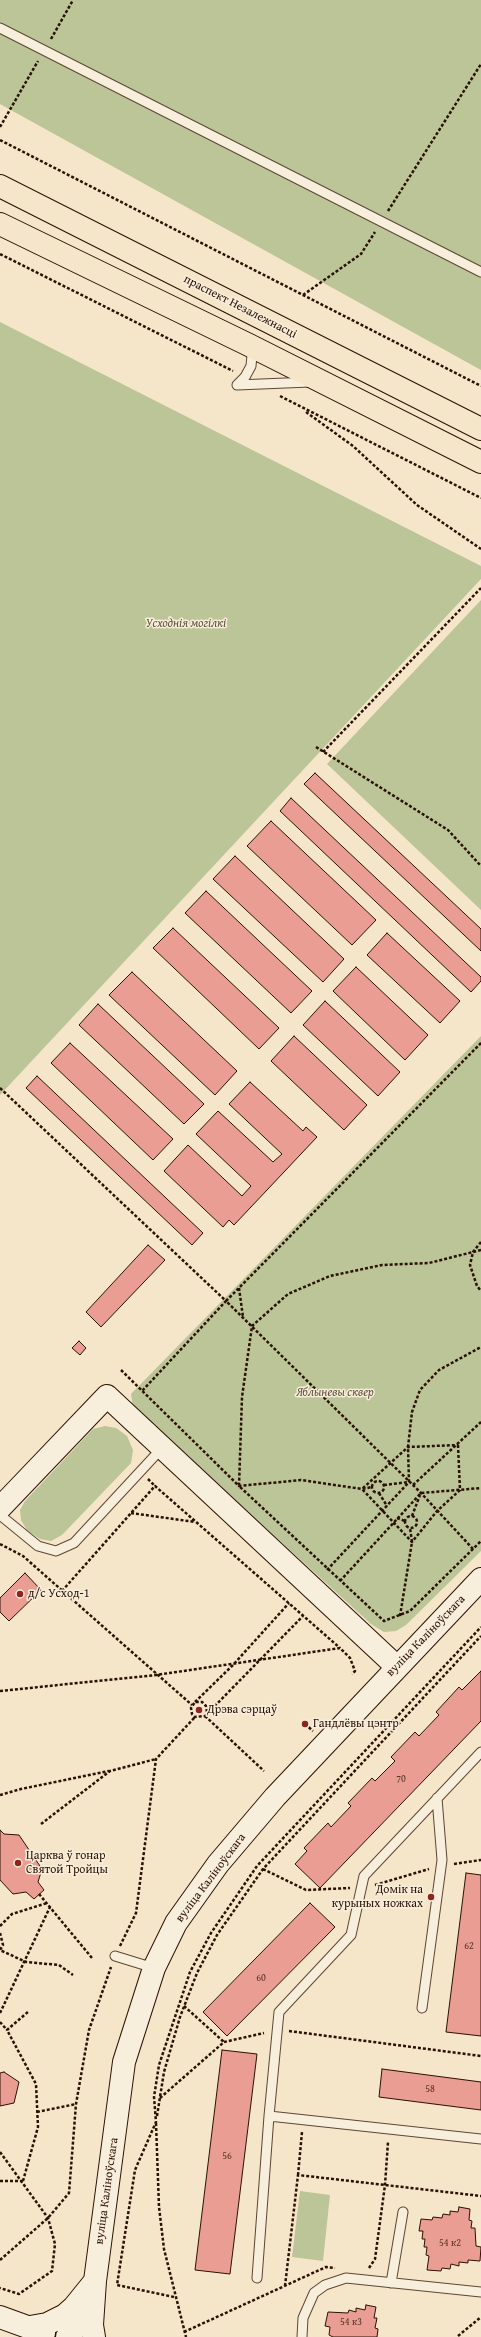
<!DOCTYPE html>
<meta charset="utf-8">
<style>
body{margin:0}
canvas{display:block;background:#f5e5c9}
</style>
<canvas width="481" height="2337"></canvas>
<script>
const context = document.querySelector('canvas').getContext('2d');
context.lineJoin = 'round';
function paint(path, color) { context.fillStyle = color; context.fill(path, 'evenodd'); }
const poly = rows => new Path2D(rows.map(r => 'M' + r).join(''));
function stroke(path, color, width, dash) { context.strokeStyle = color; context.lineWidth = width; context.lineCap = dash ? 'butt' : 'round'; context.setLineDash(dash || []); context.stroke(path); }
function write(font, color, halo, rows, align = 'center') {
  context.font = font + ' "Gentium Book Plus",serif'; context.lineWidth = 3; context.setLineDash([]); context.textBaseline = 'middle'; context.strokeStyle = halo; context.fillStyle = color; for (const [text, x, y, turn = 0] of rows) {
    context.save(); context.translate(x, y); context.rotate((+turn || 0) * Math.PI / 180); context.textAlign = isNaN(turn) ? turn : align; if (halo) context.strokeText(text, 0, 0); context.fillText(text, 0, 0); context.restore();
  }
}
const green = poly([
 [0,0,481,0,481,370,0,104],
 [0,322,481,566,481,579,0,1095],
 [481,600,481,910,327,764],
 [481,1036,481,1551,406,1625,396,1631,384,1632,371,1624,133,1407,131,1394],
 [105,1426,116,1428,127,1436,133,1450,131,1463,62,1535,51,1541,40,1539,27,1530,21,1520,20,1510,25,1501,93,1429],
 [300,2191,330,2195,323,2261,292,2257]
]);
const building = poly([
 [315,773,481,929,481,951,304,784,315,773],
 [291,798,481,977,481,981,471,992,280,811,291,798],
 [271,821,376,920,352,945,247,846,271,821],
 [235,856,344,959,323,982,213,879,235,856],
 [206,891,312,991,291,1013,185,913,206,891],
 [173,928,279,1028,259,1049,153,948,173,928],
 [387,933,460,1001,440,1023,367,955,387,933],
 [356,967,428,1035,405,1060,333,991,356,967],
 [132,972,237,1071,215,1095,109,995,132,972],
 [325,1001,400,1072,378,1096,303,1025,325,1001],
 [98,1004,204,1104,184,1124,79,1025,98,1004],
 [294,1036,367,1105,344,1130,271,1061,294,1036],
 [70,1043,173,1139,153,1160,51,1063,70,1043],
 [37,1076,203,1233,192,1245,26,1088,37,1076],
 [250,1082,303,1131,306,1127,317,1137,234,1225,229,1220,223,1227,164,1171,188,1145,242,1196,251,1186,196,1134,218,1111,273,1162,282,1154,229,1104,250,1082],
 [148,1245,165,1260,101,1327,86,1312,148,1245],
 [79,1341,86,1348,80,1355,72,1348,79,1341],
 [25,1573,41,1590,9,1621,0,1612,0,1598,25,1573],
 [481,1671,481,1721,320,1888,295,1864,307,1851,304,1848,328,1823,331,1827,351,1806,348,1803,372,1778,375,1781,395,1761,391,1757,415,1732,419,1736,439,1715,436,1712,459,1687,462,1690,481,1671],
 [0,1830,4,1834,19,1835,42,1869,38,1882,44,1890,34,1899,26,1892,13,1894,0,1880,0,1830],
 [466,1873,481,1875,481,2036,446,2032,466,1873],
 [310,1903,335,1927,227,2036,203,2012,310,1903],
 [222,2050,257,2054,230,2274,195,2270,222,2050],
 [382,2069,481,2082,481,2110,379,2097,382,2069],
 [4,2072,19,2082,14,2103,0,2106,0,2073,4,2072],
 [459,2207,470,2209,469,2220,472,2221,471,2228,475,2228,476,2246,481,2247,480,2261,468,2260,468,2263,459,2262,459,2266,451,2264,450,2269,442,2268,441,2271,427,2270,429,2256,426,2255,427,2247,424,2247,425,2239,422,2239,423,2231,419,2231,421,2219,432,2220,433,2217,442,2218,443,2214,450,2215,450,2211,458,2212,459,2207],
 [366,2305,376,2307,374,2318,377,2318,375,2328,378,2329,377,2337,333,2337,329,2335,330,2327,325,2326,328,2312,348,2313,349,2310,356,2312,356,2308,365,2310,366,2305]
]);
const path = poly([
 [51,39,73,0],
 [0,127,38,61],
 [0,140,481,386],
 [388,211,481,64],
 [0,254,233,371],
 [303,295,361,254,375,232],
 [280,396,481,498],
 [306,412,353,446,417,505,481,549],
 [316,747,448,830,481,866],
 [323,752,481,588],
 [0,1088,226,1301,142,1391],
 [481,1242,473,1252,470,1265,477,1286,481,1291],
 [481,1250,429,1263,382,1265,330,1276,288,1294,252,1326,242,1397,239,1486,384,1621,410,1611,481,1541],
 [239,1288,243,1317],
 [121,1370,239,1486,301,1480,362,1489,372,1487],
 [458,1445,460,1490,437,1511,412,1542,362,1489,408,1447,458,1445],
 [148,1479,155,1486],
 '372 1487a6 6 0 1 1 12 0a6 6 0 1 1-12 0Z',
 [384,1485,409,1482],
 [413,1485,481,1422],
 [379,1493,387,1506],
 [131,1513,195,1522],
 [412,1516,420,1495],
 '405 1522a6 6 0 1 1 12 0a6 6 0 1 1-12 0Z',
 [397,1518,405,1521],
 [0,1544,23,1556,192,1705],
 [473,1549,421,1493,226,1301,481,1043],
 [327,1570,409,1482,408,1447,412,1412,420,1390,439,1370,481,1347],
 [340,1581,421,1493,481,1488],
 [62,1591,155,1486,340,1648],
 [400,1616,412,1542,410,1528],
 [0,1691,156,1675,340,1648,350,1658,355,1671,352,1674],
 [195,1702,233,1665,289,1603],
 [207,1712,206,1706,202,1702,195,1702,191,1708,192,1714,195,1717,205,1716,303,1616],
 [205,1716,264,1771],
 [305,1724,313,1731],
 [0,1795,21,1789,109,1771],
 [41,1824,110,1771,156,1759],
 [454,1864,481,1860],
 [263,1869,306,1890,350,1888],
 [375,1885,429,1869],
 [39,1894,92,1958],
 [0,1926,12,1914,47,1903],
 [0,1933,3,1945,0,1950,26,1962,59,1965,73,1975],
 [120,1946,136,1913,156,1759,195,1717],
 [184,2006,224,2042],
 [0,2013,50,1907],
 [0,2022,7,2030],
 [289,2031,481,2056],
 [160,2098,224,2042,264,2033],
 [37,2112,76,2104],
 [157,2116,164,2072,180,2017,197,1973,217,1935,263,1869,481,1636],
 [156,2123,159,2207,164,2249,186,2337],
 [0,2152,48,2218,55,2244,52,2271,19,2294,0,2288],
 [298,2175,302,2132],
 [0,2181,22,2181],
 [23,2181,38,2127,36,2084,7,2030,29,2011],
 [0,2260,48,2218,69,2193,76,2104,89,2030,111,1967],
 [369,2268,375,2259,385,2185,388,2142],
 [285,2286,298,2175,481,2196],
 [174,2297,117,2285,135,2170,156,2122,154,2097,159,2065,190,1972,211,1933,257,1866,481,1627],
 [184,2332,326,2267,335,2268],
 [458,2336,481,2317]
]);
const lane = poly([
 [0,28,481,272],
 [237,385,310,382],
 [237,385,245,377,251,366,252,355,250,348],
 [0,1515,38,1546,56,1551,74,1543,162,1448],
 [115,1956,154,1968],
 [422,2008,442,1860,437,1798],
 [269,2116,481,2139],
 [257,2278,269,2116,279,2012,351,1935,364,1876,481,1752],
 [391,2283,403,2212],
 [302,2337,303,2318,314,2293,325,2285,346,2278,481,2292]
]);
const secondary = poly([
 [0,1508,107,1396,397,1667],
 [0,2317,44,2333],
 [30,2327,47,2324,65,2315,74,2307,95,2281],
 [67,2337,93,2310],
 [94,2337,92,2325,95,2281,124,2062,154,1968,176,1923,218,1864,275,1797,481,1579]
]);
const primary = poly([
 [0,186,481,429],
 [0,224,249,345,481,462]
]);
const markers = [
 [20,1594,4,"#8f2418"],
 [199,1710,4,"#8f2418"],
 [305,1724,4,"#8f2418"],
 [18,1863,4,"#8f2418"],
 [431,1897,4,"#8f2418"]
];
const numberNames = [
 ["70",401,1779],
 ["62",469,1946],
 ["60",261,1978],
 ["58",430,2089],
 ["56",227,2156],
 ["54 к2",450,2243],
 ["54 к3",351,2322]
];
const streetNames = [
 ["праспект Незалежнасці",240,307,27],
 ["вуліца Каліноўскага",426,1636,-46],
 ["вуліца Каліноўскага",211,1878,-53],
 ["вуліца Каліноўскага",107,2191,-82]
];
const parkNames = [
 ["Усходнія могілкі",186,624],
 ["Яблыневы сквер",335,1393]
];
const poiNames = [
 ["д/с Усход-1",28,1594],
 ["Дрэва сэрцаў",207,1710],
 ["Гандлёвы цэнтр",313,1724],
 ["Царква ў гонар",26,1856],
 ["Святой Тройцы",26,1870],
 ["Домік на",423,1890,"right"],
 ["курыных ножках",423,1904,"right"]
];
paint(green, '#bbc597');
paint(building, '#ea9d93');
stroke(building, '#2b1103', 1);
stroke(lane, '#5e4634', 11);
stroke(secondary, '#2b1103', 24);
stroke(primary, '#2b1103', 24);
stroke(path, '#2b1103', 2.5, [3, 2]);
stroke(lane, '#f8eedc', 9);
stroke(secondary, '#f8eedc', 22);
stroke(primary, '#f5e5c9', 22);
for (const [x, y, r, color] of markers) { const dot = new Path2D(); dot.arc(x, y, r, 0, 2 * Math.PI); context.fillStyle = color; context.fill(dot); stroke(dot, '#f8eedc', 1.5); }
write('10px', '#5b3427', null, numberNames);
write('12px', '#2b1103', '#f8eedc', streetNames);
write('italic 12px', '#5d5037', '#f8eedc', parkNames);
write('12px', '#2b1103', '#f8eedc', poiNames, 'left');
</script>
